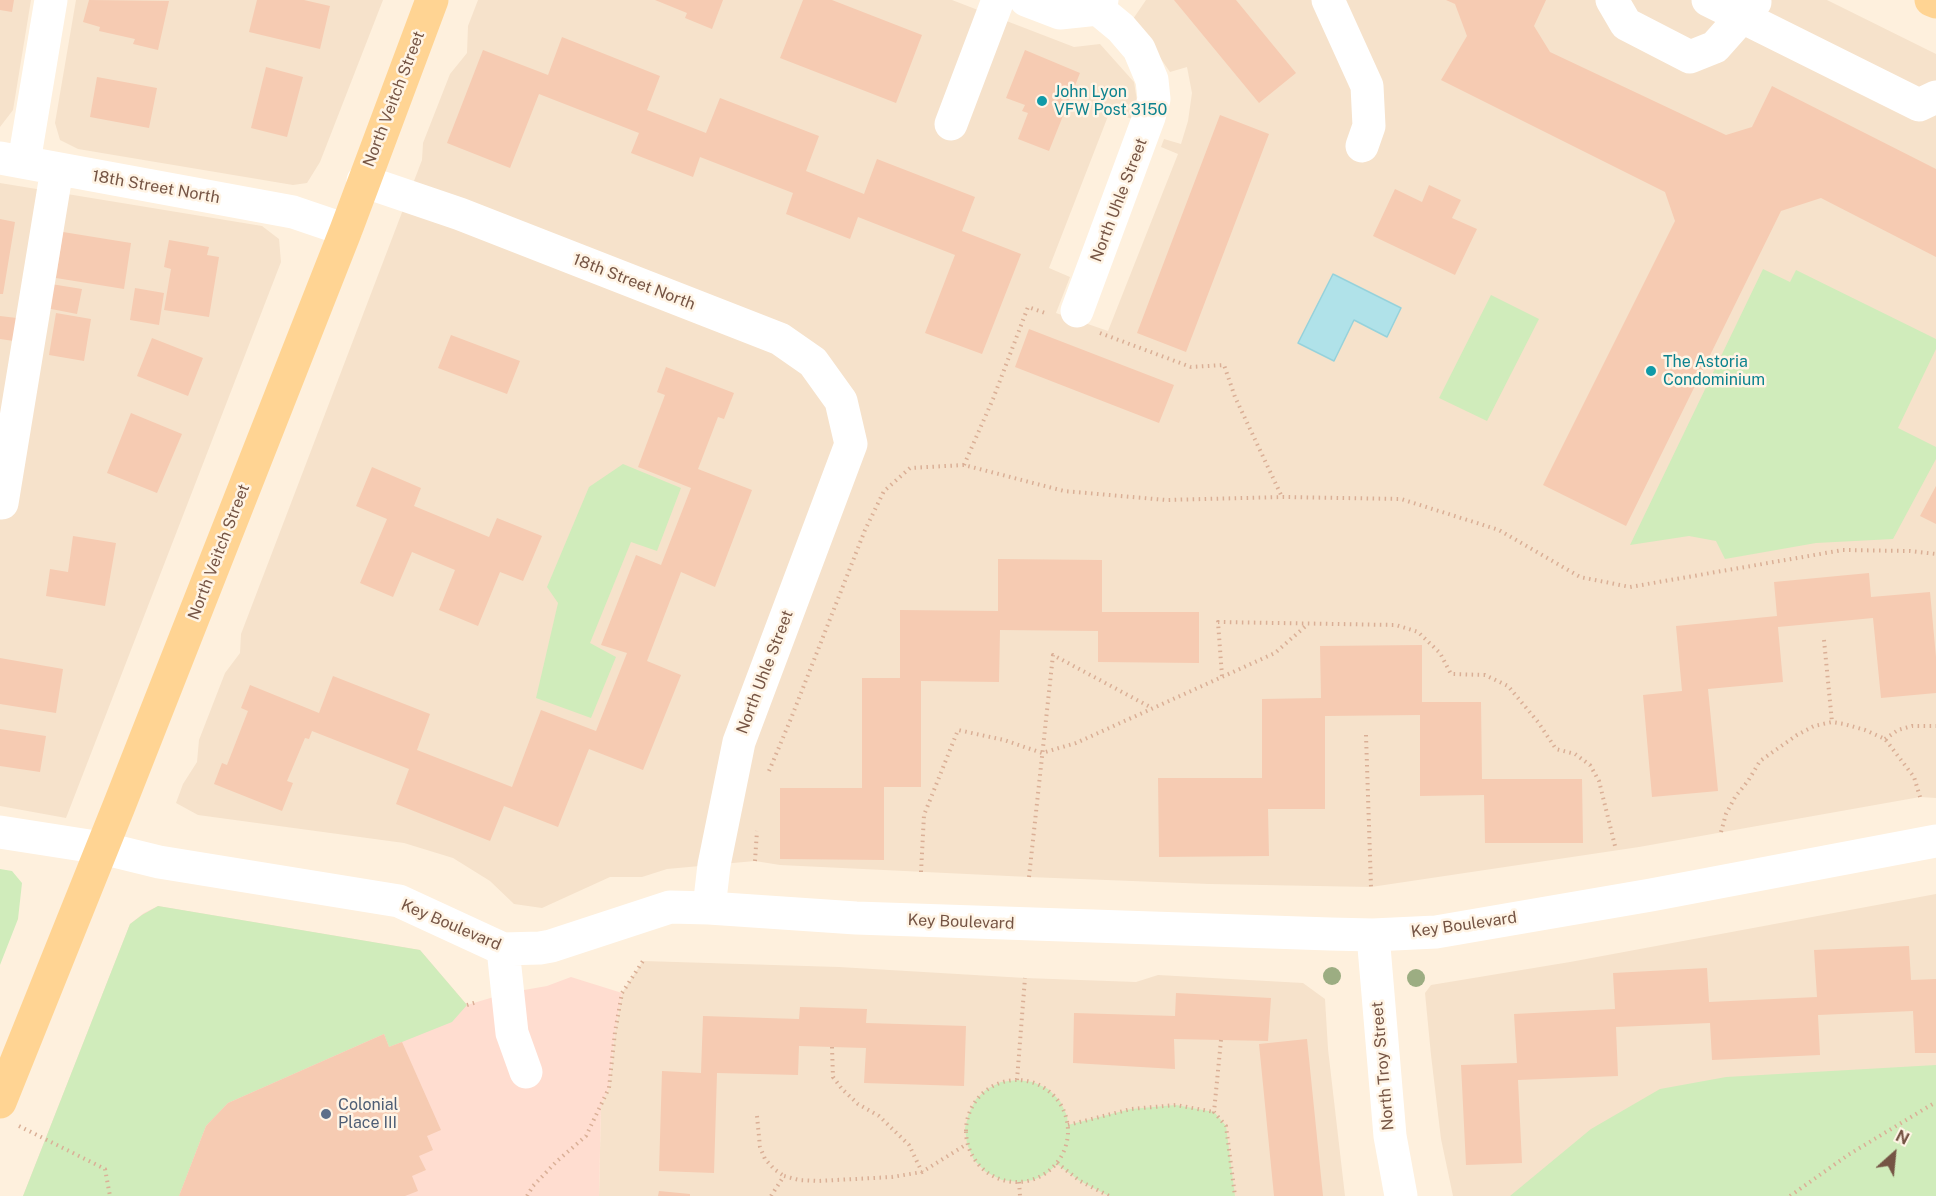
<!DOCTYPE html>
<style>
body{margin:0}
#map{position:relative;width:1936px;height:1196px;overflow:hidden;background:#fef0dd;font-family:"Public Sans",sans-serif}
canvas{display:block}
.north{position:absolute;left:1864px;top:1124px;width:60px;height:60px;-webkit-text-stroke:4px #fff4e5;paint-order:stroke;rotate:27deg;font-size:16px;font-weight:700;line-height:24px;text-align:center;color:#755444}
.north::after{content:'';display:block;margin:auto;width:21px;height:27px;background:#755444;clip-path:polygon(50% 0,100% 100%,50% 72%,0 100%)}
</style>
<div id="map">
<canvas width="1936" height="1196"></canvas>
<div class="north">N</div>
</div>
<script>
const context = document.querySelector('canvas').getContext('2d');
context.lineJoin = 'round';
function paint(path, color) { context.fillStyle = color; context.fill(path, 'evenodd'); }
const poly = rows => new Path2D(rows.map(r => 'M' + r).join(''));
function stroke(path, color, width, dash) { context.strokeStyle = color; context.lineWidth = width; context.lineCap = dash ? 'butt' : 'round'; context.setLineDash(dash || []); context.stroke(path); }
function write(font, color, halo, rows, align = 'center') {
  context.font = font + ' "Public Sans",sans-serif'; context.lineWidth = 5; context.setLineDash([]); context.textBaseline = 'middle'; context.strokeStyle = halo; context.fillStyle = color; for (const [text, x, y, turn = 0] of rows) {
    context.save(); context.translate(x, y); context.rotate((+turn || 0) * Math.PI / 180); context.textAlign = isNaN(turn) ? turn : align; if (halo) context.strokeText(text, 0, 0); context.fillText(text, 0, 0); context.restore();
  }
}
const residential = poly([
 [0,0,31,0,13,110,0,127],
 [76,0,383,0,320,162,307,183,293,185,78,149,60,140,55,123],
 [478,0,952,0,1074,47,1100,44,1134,82,1137,101,1132,119,1110,111,1049,268,1070,277,1056,313,1108,331,1178,154,1161,147,1164,139,1181,144,1188,121,1192,93,1187,67,1170,72,1133,19,1146,0,1827,0,1936,54,1936,798,1920,797,1639,847,1371,887,1209,884,1029,877,780,865,755,861,667,869,642,877,610,877,542,908,514,904,490,881,453,858,404,843,198,815,176,803,183,784,197,762,199,740,225,673,240,653,241,634,422,160,423,143,450,74,467,53,468,26],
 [0,183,262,226,279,239,281,262,66,818,0,806],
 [1936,894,1936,1196,1453,1196,1441,1139,1431,1055,1425,993,1431,985,1570,962],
 [643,961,839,967,1025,978,1136,982,1158,975,1303,983,1325,999,1328,1049,1345,1196,599,1196,601,1105,609,1088,615,1032,622,993]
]);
const commercial = poly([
 [158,906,420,950,467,1005,507,993,547,986,571,977,622,993,615,1032,609,1088,601,1105,599,1196,23,1196,130,924,144,913]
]);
const green = poly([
 [1763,269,1790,282,1796,270,1936,339,1936,349,1898,428,1936,447,1936,459,1893,539,1816,543,1725,559,1716,541,1689,536,1630,545],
 [1491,295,1539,319,1487,421,1439,398],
 [623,464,681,488,657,551,631,542,590,643,616,657,591,718,536,698,558,603,547,587,589,487],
 [0,869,12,871,22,883,18,919,0,965],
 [158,906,420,950,467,1005,452,1022,402,1042,389,1047,384,1034,228,1103,206,1126,179,1196,23,1196,130,924,142,915],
 [1936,1065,1936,1196,1510,1196,1591,1129,1660,1089,1726,1077],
 [1017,1080,1033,1082,1048,1089,1060,1101,1067,1116,1068,1125,1131,1109,1176,1105,1214,1112,1226,1126,1235,1196,1109,1196,1080,1181,1057,1164,1046,1174,1033,1180,1019,1182,1002,1180,986,1172,974,1160,967,1144,965,1128,969,1113,976,1099,987,1089,1001,1082]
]);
const water = poly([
 [1333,274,1401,308,1387,337,1354,320,1334,361,1298,343,1333,274]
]);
const building = poly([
 [0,0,14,0,12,12,0,10],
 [89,0,169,1,158,50,133,44,135,39,99,31,100,27,83,22],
 [257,0,304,0,330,6,320,49,249,32],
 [655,0,723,0,712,29,685,18,687,13],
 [803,0,832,0,922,35,896,103,780,58],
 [1174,0,1236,0,1296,73,1259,103],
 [1446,0,1546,0,1534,26,1550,52,1726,135,1752,127,1772,86,1936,169,1936,257,1821,198,1781,211,1626,526,1543,485,1675,221,1665,192,1441,80,1467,36,1455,4],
 [562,37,660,76,647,110,706,133,720,98,819,136,806,171,864,194,877,159,975,197,962,231,1021,254,982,354,925,333,955,255,858,217,850,239,786,214,793,193,700,157,693,177,631,153,639,133,539,94,510,168,447,143,483,50,548,75],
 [1025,50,1080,73,1049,151,1018,139,1028,113,1022,111,1025,105,1006,98],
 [266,67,303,77,287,137,251,128],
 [97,77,157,88,149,128,90,117],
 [1220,115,1269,134,1186,352,1137,333],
 [1429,185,1461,200,1452,218,1477,229,1455,275,1373,236,1395,189,1422,202],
 [0,219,15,222,3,294,0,294],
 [63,232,131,243,124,289,56,278],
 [169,240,209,247,207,255,219,257,209,317,164,310,171,269,164,267],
 [51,284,82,289,77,314,46,308],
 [135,288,164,293,159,325,130,320],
 [56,313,91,319,84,361,49,355],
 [0,316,17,318,14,341,0,339],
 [1029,329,1174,385,1159,423,1015,367],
 [451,335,520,361,507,394,438,368],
 [152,338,203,358,188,396,137,376],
 [666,367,734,393,724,419,718,417,698,469,752,490,715,587,681,572,647,661,681,675,643,770,589,749,558,827,504,806,490,841,396,804,409,769,312,731,309,739,305,738,287,781,293,783,282,811,214,784,222,763,227,765,248,711,241,708,250,685,319,713,333,676,430,714,417,750,512,787,541,710,596,731,627,653,601,645,636,555,661,565,691,488,638,467,665,395,657,392],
 [131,413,182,434,157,493,107,473],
 [372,467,421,488,414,506,489,537,497,518,542,536,523,581,500,572,478,626,439,610,455,570,412,552,393,597,360,583,387,519,356,506],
 [1936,486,1936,524,1920,516],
 [73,536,116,543,105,606,46,596,50,569,68,572],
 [998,559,1102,560,1102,612,1199,612,1199,663,1098,662,1098,631,1000,630,999,682,921,681,921,787,884,787,884,860,780,859,780,788,862,788,862,678,900,678,900,610,998,611],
 [1869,573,1871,597,1930,592,1936,657,1936,693,1881,698,1873,618,1778,627,1783,682,1708,689,1718,791,1652,797,1643,695,1682,691,1676,626,1777,616,1774,582],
 [1422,645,1422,702,1481,702,1482,779,1582,779,1583,843,1485,843,1484,795,1420,796,1420,715,1325,716,1325,809,1268,809,1269,856,1159,857,1158,778,1262,778,1262,699,1321,698,1320,646],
 [0,658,63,669,56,713,0,704],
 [0,729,46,736,40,772,0,766],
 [1909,946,1911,980,1936,979,1936,1053,1915,1053,1913,1011,1818,1015,1820,1055,1712,1060,1710,1023,1616,1027,1618,1076,1518,1080,1522,1163,1466,1165,1461,1065,1517,1063,1514,1014,1615,1009,1613,973,1707,968,1709,1002,1817,997,1814,950],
 [1176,993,1271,998,1268,1041,1174,1039,1175,1069,1073,1063,1074,1013,1175,1016],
 [800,1007,867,1009,866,1023,966,1026,964,1086,864,1083,866,1048,799,1046,798,1075,717,1073,714,1173,659,1171,662,1071,701,1073,703,1016,799,1019],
 [384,1034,389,1047,402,1042,441,1130,427,1136,433,1150,419,1156,426,1170,412,1176,418,1191,405,1196,179,1196,206,1126,228,1103],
 [1307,1039,1323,1196,1274,1196,1259,1044],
 [659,1191,690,1194,690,1196,658,1196]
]);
const path = poly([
 [1100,333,1191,367,1224,365,1235,397,1282,497],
 [964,465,993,399,1028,307,1045,313],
 [1824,640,1832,722],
 [1222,676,1218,622,1396,625,1418,632,1440,653,1451,674,1485,675,1508,686,1538,722,1556,749,1575,754,1590,765,1599,781,1616,850],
 [1366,735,1371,887],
 [1885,739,1898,730,1912,726,1936,726],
 [769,771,790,721,865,530,884,491,910,468,964,465,1064,491,1166,500,1283,497,1401,499,1499,530,1580,577,1630,587,1843,550,1910,551,1936,554],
 [1721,832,1726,814,1735,797,1748,781,1760,761,1797,735,1814,726,1832,722,1844,724,1865,730,1885,739,1914,777,1920,797],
 [755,861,757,831],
 [921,872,924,815,958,730,1004,740,1042,753,1076,743,1275,653,1308,624],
 [1029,877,1053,655,1152,708],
 [467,1005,477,1002],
 [1221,1040,1214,1112,1226,1126,1235,1196],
 [832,1047,833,1077,842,1089,858,1104,879,1116,909,1145,922,1172],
 '966 1131a51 51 0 1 1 102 0a51 51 0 1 1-102 0Z',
 [1017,1080,1025,978],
 [757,1116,760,1147,765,1159,774,1169,784,1176],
 [1068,1125,1131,1109,1176,1105,1214,1112],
 [19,1126,105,1169,110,1196],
 [1057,1163,1080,1181,1109,1196],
 [1019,1182,1020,1196],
 [527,1196,533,1186,556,1162,586,1136,609,1088,615,1032,622,993,643,961],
 [771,1196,784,1176,799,1180,818,1181,892,1177,922,1172,967,1144],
 [1790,1196,1848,1155,1936,1102]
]);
const minor = poly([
 [1026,0,1060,13,1098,9],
 [1328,0,1367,86,1369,126,1362,146],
 [1612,0,1626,24,1690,57,1715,47,1755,2],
 [1708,0,1919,105,1936,97],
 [951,124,998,0],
 [0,158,293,212,346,230],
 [24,162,51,0],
 [363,181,460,214,780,339,813,362,841,401,851,444,739,742,714,865,709,908],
 [1077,311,1149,117,1154,99,1152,80,1139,49,1121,28,1098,9,1102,0],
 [2,503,57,169],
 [0,832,102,848,159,862,399,901,503,949,540,948,551,946,670,907,709,908,856,918,1330,934,1373,935,1436,932,1651,895,1936,841],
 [1373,935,1390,1136,1401,1196],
 [503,949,512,1033,526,1072]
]);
const major = poly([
 [1931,0,1936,2],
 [0,1102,119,806,346,230,432,0]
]);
const trees = [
 [1332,976],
 [1416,978]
];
const markers = [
 [1042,101,6,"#0f9aa8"],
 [1651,371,6,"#0f9aa8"],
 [326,1114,6,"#5c6f8a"]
];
const cultureNames = [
 ["John Lyon",1054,92],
 ["VFW Post 3150",1054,110],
 ["The Astoria",1663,362],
 ["Condominium",1663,380]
];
const streetNames = [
 ["North Veitch Street",394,99,-69],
 ["18th Street North",156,187,10],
 ["North Uhle Street",1119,200,-69],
 ["18th Street North",634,282,21],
 ["North Veitch Street",219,552,-69],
 ["North Uhle Street",765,672,-69],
 ["Key Boulevard",961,922,2],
 ["Key Boulevard",451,925,23],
 ["Key Boulevard",1464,925,-8],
 ["North Troy Street",1383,1066,-95]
];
const serviceNames = [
 ["Colonial",338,1105],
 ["Place III",338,1123]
];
paint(residential, '#f6e2cb');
paint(commercial, '#ffddd0');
paint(green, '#d0ecbb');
paint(water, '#b0e2e9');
stroke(water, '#96d2db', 1.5);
paint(building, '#f6cbb2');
stroke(path, '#daaf96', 4, [1.5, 4.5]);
stroke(minor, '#fff', 33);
stroke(major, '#ffd493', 33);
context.fillStyle = '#9cad82';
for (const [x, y] of trees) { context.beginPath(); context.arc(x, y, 9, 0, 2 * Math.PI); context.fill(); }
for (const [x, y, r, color] of markers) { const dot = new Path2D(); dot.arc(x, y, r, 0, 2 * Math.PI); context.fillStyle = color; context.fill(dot); stroke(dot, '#fff4e5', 2); }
write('16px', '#0d838f', '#fff4e5', cultureNames, 'left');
write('16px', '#755444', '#fff4e5', streetNames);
write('16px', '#4e5e75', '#fff4e5', serviceNames, 'left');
</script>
